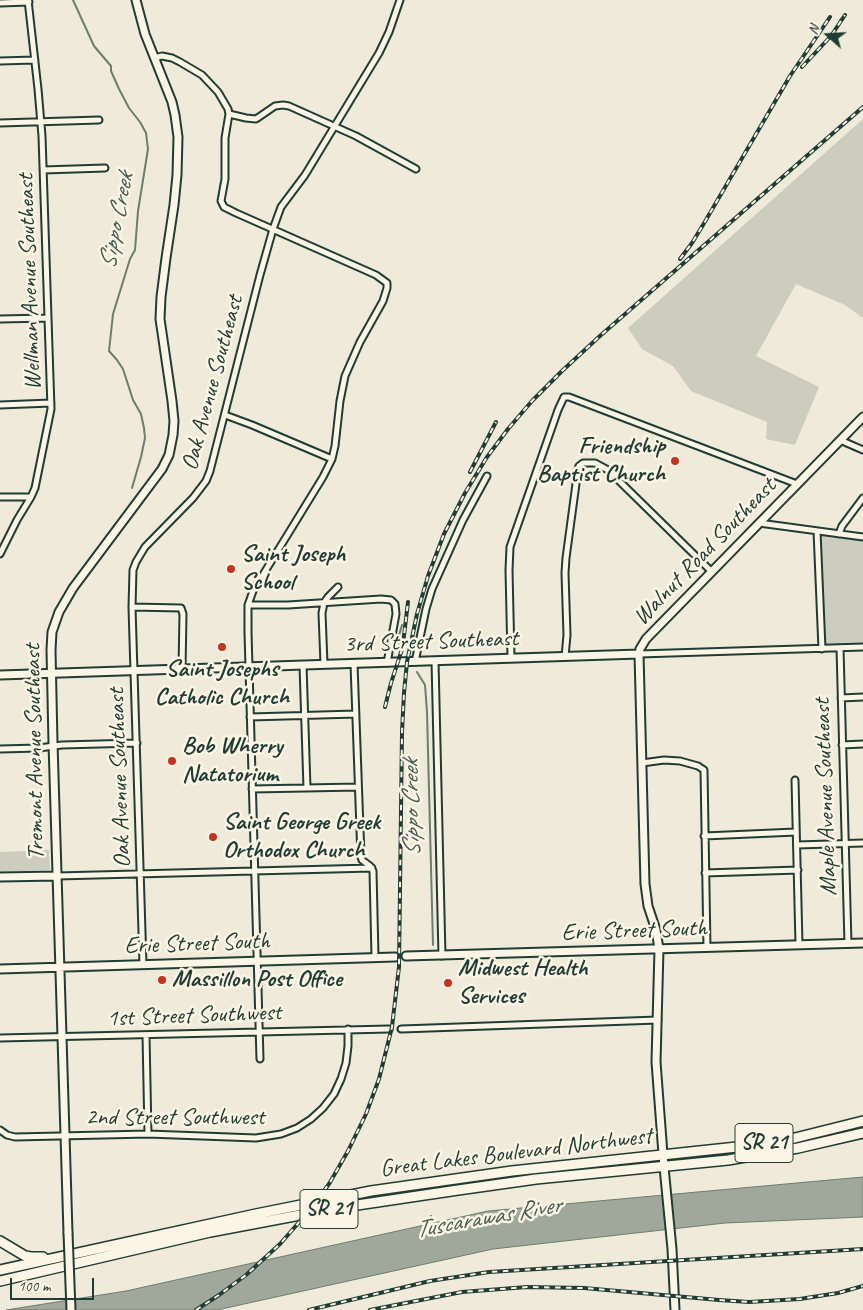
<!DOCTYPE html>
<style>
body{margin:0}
#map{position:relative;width:863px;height:1310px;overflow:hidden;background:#efeada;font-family:Caveat,sans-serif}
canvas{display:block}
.north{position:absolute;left:803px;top:10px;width:50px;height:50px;-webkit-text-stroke:4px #fcf5e5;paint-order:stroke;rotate:289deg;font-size:14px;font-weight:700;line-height:20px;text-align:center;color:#1f3d34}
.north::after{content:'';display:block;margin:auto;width:18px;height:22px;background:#1f3d34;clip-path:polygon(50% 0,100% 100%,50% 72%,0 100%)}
.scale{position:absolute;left:10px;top:1278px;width:84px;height:22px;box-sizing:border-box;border:2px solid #1f3d34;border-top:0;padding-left:6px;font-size:15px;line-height:18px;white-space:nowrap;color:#1f3d34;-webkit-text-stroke:4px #fcf5e5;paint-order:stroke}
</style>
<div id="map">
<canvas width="863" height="1310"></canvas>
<div class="north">N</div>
<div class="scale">100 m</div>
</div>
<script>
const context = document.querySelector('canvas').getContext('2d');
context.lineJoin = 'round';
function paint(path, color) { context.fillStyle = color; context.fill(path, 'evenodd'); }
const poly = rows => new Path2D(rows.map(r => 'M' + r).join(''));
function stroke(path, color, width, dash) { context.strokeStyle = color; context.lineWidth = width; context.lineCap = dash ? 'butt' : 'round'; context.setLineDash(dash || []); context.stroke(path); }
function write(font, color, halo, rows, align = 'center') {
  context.font = font + ' Caveat,sans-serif'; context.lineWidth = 5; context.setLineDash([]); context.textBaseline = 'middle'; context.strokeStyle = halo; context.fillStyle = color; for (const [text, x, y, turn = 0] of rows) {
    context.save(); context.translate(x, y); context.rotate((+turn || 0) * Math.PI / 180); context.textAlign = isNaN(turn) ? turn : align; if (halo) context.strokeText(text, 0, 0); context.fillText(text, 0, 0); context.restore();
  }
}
const green = poly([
 [863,119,863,318,845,305,796,284,756,356,819,387,795,445,766,439,767,422,691,391,673,366,642,349,628,328],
 [819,533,863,539,863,644,824,645],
 [49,850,50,870,0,872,0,852]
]);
const water = poly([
 [863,1177,863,1217,725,1223,493,1249,217,1310,6,1310,126,1291,488,1211,863,1177]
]);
const stream = poly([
 [73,0,94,46,111,66,111,71,119,89,129,108,140,122,146,133,148,149,138,211,135,250,130,259,113,314,109,351,117,360,123,369,133,400,141,414,144,428,145,438,141,457,132,488],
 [399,649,398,639,402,625],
 [417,672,425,685,427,712,433,945],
 [431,1216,434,1225]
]);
const streetTunnel = poly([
 [389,1029,401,1029]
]);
const street = poly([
 [0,3,29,2],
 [154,58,162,56,172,58,180,62,202,75,218,92,228,109,229,114],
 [0,61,35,60],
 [229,114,225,138,225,179,221,201,224,207,236,213,376,275,387,283,387,288,383,301,360,342,345,376,340,401,335,446,332,459,323,477,253,591,248,605,248,632,260,1059],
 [229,114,246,118,256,119,275,106,283,105,289,106,356,136,416,169],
 [0,123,99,120],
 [43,170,105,168],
 [0,319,48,318],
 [0,405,51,403],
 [225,415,252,425,332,459],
 [840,440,863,450],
 [0,497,31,497],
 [759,523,863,537],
 [817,531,822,649],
 [839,534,842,526,863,498],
 [0,554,17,520,31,497,35,488,51,409,42,136,38,89,28,0],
 [248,605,288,605,381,599,391,600,395,604,396,614,387,663],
 [132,607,181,608,183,614,182,669],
 [840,648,848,944],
 [639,654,863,647],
 [565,657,567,635,565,573,566,558,578,469,579,466,583,463,595,463,608,470,712,572],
 [511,658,509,570,510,547,558,410,564,397,569,397,797,484],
 [435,661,442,956],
 [415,662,426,609,432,589,463,520,487,476],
 [324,664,322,613,324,603,328,597,338,587],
 [354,664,361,857,362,860,370,866,373,871,375,957],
 [303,665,307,788],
 [841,698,863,697],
 [250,717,356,714],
 [842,745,863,744],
 [0,749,39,748,62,745,137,743],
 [642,763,664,760,680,761,698,766,704,770,707,948],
 [795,780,799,945],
 [252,789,358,787],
 [704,836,796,832],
 [797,845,863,843],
 [705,873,798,870],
 [57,876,372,868],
 [143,965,132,607,133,570,136,562,145,547,193,498,206,481,210,471,260,275,273,229,281,207,305,175,379,53,389,32,400,0],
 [401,1029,658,1020],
 [146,1035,148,1134],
 [0,1038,389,1029],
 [0,1130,7,1135,15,1137,148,1134,256,1138,281,1134,297,1128,311,1119,323,1108,334,1094,341,1079,346,1063,348,1046,348,1029]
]);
const secondary = poly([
 [0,675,639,654],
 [0,877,57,876],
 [406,956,863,943],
 [0,969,395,957],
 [68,1233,53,743,51,650,52,632,59,612,73,588,162,469,169,455,173,435,174,421,172,401,160,319,161,297,166,258,174,205,177,175,178,137,175,115,172,102,145,34,136,0],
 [675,1310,672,1249,664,1167,656,1062,659,949,656,930,648,906,645,884,639,654,640,649,646,639,863,417]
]);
const highway = poly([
 [0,1241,25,1256,31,1257,43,1257],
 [0,1270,256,1214,371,1191,512,1171,737,1147,795,1138,863,1121],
 [0,1281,210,1232,337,1208,458,1190,536,1179,728,1160,798,1148,863,1133]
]);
const rail = poly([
 [802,67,831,36,845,15],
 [680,259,692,243,703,225,790,76,830,17],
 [470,472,496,422],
 [403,644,408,602],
 [385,707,391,683,405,640],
 [196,1310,219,1295,246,1275,280,1244,308,1212,329,1184,348,1151,366,1114,379,1079,392,1027,399,967,402,732,404,693,407,662,417,614,428,576,444,534,465,493,487,457,508,429,532,401,562,371,601,335,863,107],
 [309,1310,430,1281,489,1272,863,1249],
 [370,1310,462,1292,527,1287,584,1288,719,1300,749,1302,800,1299,838,1293,863,1286]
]);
const secondaryBridge = poly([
 [68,1233,71,1310]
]);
const markers = [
 [675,461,5,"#c8321e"],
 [231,569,5,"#c8321e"],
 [222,647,5,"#c8321e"],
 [172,761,5,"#c8321e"],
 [213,837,5,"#c8321e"],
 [162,980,5,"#c8321e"],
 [448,983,5,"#c8321e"]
];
const shields = [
 [764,1143,58],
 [329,1209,58]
];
const shieldNames = [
 ["SR 21",764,1143],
 ["SR 21",329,1209]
];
const streetNames = [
 ["Wellman Avenue Southeast",30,282,-92],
 ["Oak Avenue Southeast",213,383,-75],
 ["Walnut Road Southeast",705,552,-46],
 ["3rd Street Southeast",431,642,-2],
 ["Tremont Avenue Southeast",35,752,-91],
 ["Oak Avenue Southeast",120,778,-92],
 ["Maple Avenue Southeast",826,797,-92],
 ["Erie Street South",634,931,-2],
 ["Erie Street South",197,944,-2],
 ["1st Street Southwest",194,1016,-2],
 ["2nd Street Southwest",175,1118],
 ["Great Lakes Boulevard Northwest",516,1153,-7]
];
const poiNames = [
 ["Friendship",665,447,"right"],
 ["Baptist Church",665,475,"right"],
 ["Saint Joseph",241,555],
 ["School",241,583],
 ["Saint Josephs",222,670,"center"],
 ["Catholic Church",222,698,"center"],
 ["Bob Wherry",182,747],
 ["Natatorium",182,775],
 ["Saint George Greek",223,823],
 ["Orthodox Church",223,851],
 ["Midwest Health",458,969],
 ["Services",458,997],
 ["Massillon Post Office",172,980]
];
const waterNames = [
 ["Sippo Creek",117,221,-79],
 ["Sippo Creek",412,808,-91],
 ["Tuscarawas River",488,1218,-10]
];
paint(green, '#cccdbf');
paint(water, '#9fa89a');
stroke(water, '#6c7d71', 1);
stroke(stream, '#6c7d71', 2);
stroke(streetTunnel, '#c5c7b9', 5, [5, 2.5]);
stroke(street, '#1f3d34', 9);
stroke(secondary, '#1f3d34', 11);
stroke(highway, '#1f3d34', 12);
stroke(street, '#fcf5e5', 5);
stroke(secondary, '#fcf5e5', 7);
stroke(highway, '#fcf5e5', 9);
stroke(rail, '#1f3d34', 4);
stroke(rail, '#fcf5e5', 2, [5.5]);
stroke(secondaryBridge, '#1f3d34', 11, []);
stroke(secondaryBridge, '#fcf5e5', 7);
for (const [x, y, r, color] of markers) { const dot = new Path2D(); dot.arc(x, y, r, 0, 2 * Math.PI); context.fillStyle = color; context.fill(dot); stroke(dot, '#fcf5e5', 2); }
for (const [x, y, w] of shields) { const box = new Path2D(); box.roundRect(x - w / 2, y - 19.5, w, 39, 4); context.fillStyle = '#fcf5e5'; context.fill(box); stroke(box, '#1f3d34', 1); }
write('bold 22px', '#1f3d34', null, shieldNames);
write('24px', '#1f3d34', '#fcf5e5', streetNames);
write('bold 24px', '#1f3d34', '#fcf5e5', poiNames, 'left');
write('italic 25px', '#455d53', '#fcf5e5', waterNames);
</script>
